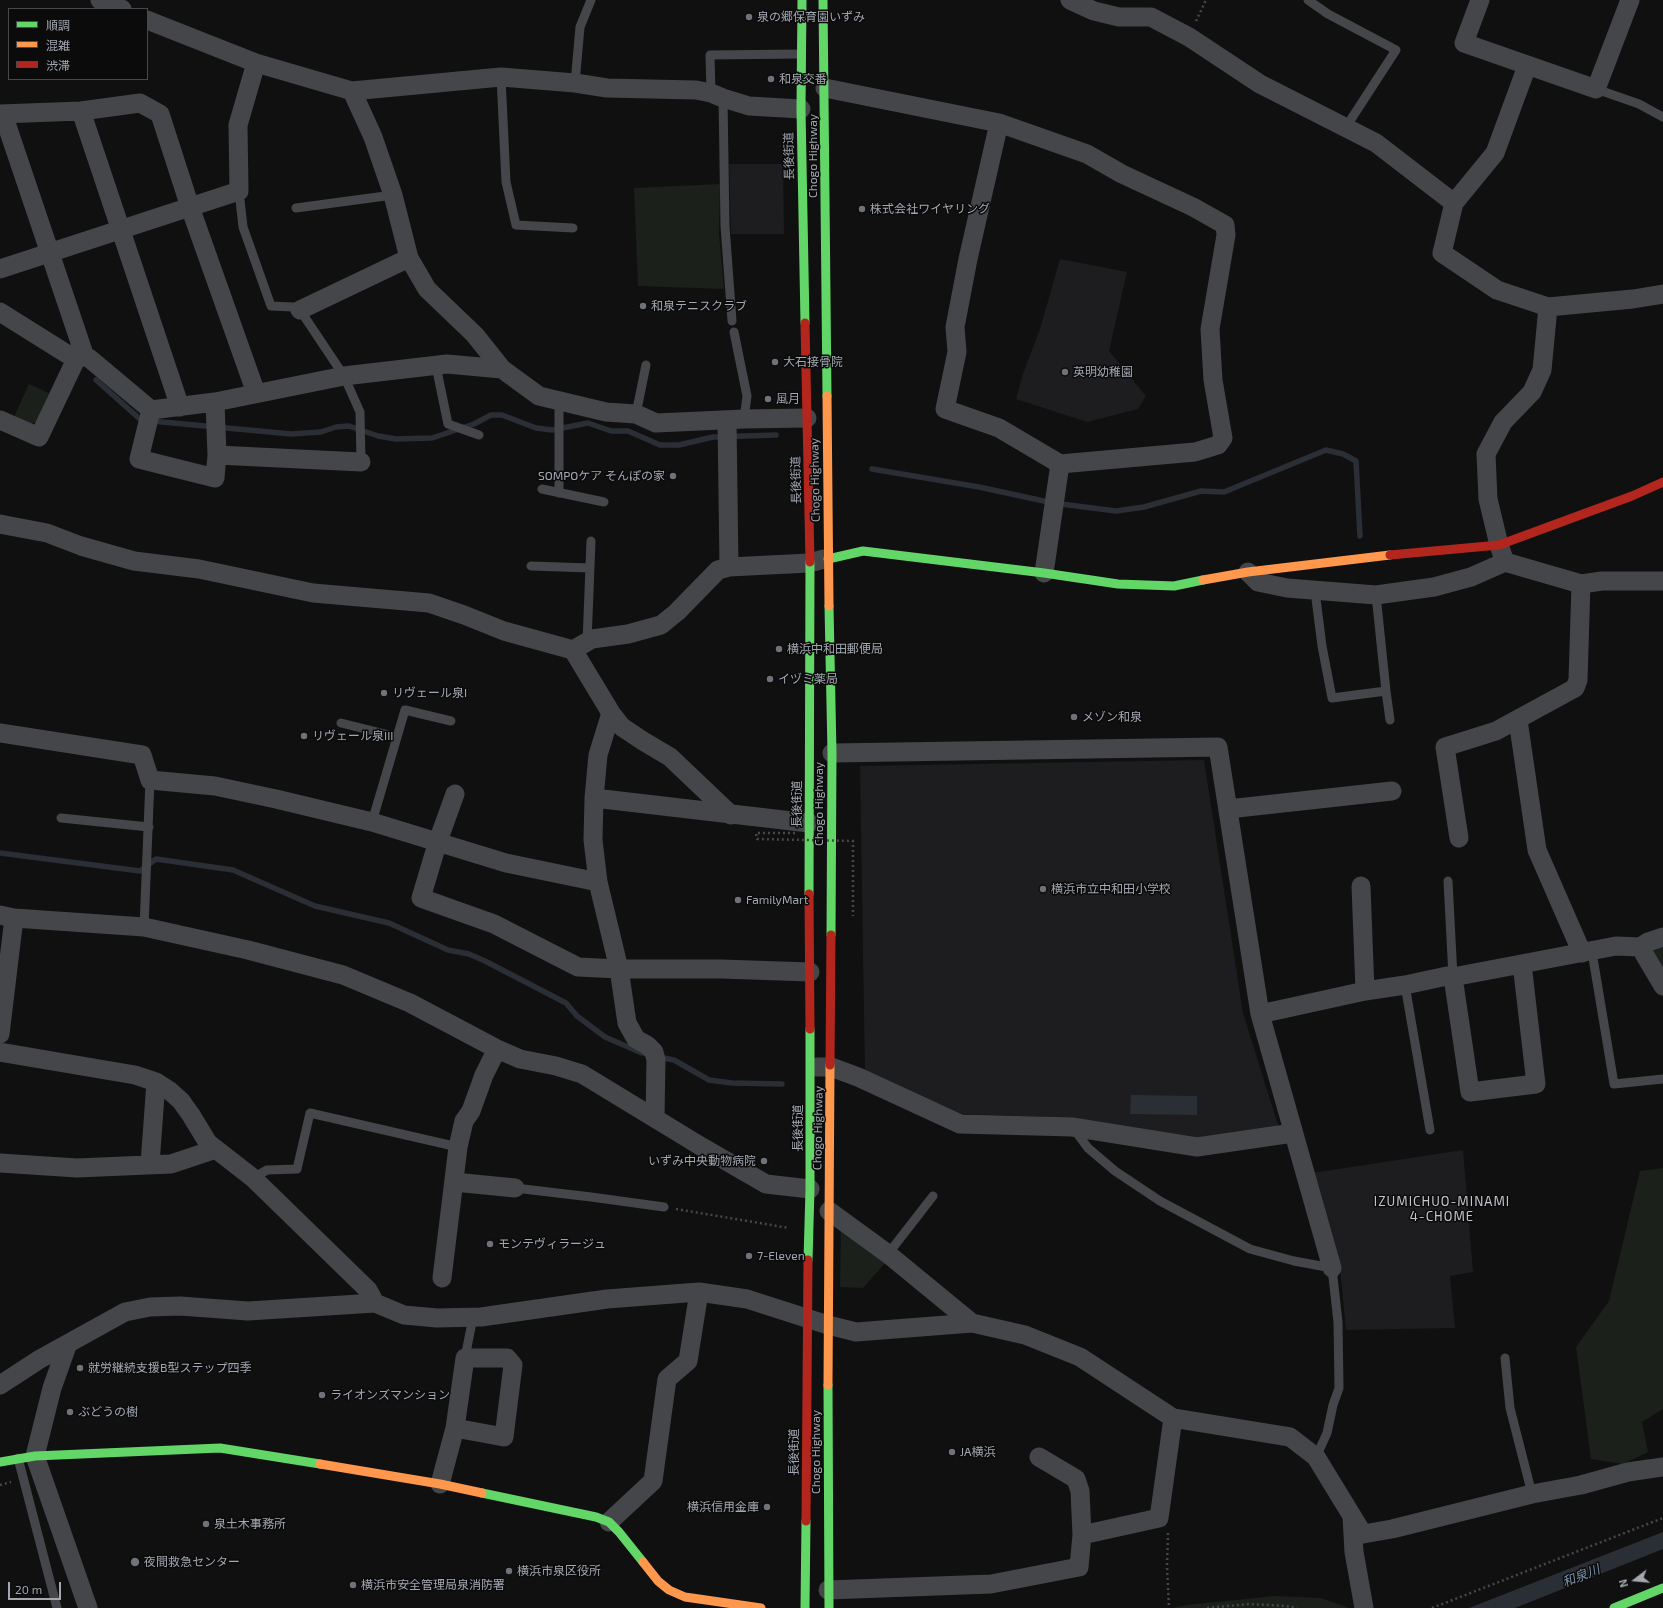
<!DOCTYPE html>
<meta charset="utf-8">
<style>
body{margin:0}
#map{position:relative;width:1663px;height:1608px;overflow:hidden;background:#101011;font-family:"Exo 2","Noto Sans JP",sans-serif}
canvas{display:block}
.legend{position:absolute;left:8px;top:8px;width:140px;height:72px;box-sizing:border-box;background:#0b0b0c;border:1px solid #47494e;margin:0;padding:5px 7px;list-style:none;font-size:12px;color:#a2a7b0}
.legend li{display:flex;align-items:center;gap:8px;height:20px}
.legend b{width:20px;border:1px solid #47494e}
.north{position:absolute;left:1615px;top:1560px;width:40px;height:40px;-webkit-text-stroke:3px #0b0b0c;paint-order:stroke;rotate:254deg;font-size:11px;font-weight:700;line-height:16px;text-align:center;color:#a2a7b0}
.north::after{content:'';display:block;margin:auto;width:14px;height:18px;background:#a2a7b0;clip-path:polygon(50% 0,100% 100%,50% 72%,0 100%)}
.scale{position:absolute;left:8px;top:1582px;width:53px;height:18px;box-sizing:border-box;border:2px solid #a2a7b0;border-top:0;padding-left:5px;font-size:12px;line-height:14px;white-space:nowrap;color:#a2a7b0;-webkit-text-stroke:3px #0b0b0c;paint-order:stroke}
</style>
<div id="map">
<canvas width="1663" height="1608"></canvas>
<ul class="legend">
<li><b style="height:5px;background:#63d668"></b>順調</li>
<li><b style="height:5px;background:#ff974d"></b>混雑</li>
<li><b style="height:5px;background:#b3261e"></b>渋滞</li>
</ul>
<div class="north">N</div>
<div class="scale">20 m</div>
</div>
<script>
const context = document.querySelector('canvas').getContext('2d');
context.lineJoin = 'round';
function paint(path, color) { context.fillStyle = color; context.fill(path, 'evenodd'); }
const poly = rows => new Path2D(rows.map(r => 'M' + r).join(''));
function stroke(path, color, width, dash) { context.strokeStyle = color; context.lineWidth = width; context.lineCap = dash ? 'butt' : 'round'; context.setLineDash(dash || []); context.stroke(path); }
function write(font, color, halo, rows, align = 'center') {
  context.font = font + ' "Exo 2","Noto Sans JP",sans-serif'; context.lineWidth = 3; context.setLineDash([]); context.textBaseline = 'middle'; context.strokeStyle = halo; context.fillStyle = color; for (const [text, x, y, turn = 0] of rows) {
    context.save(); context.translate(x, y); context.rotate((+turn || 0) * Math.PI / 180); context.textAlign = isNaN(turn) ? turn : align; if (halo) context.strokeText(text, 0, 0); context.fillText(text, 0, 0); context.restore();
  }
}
const built = poly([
 [729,164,783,164,784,234,731,234],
 [1060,259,1127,272,1109,351,1146,396,1138,409,1087,422,1016,399,1023,374,1040,329],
 [1204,760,1243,1013,1279,1128,1199,1140,1049,1117,962,1114,865,1073,860,766],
 [1463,1150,1473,1272,1450,1276,1455,1328,1346,1330,1340,1268,1312,1173]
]);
const green = poly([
 [720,184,719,234,724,289,638,286,634,188],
 [29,384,49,393,37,422,29,424,14,417],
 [1663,947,1663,973,1650,950],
 [1663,1168,1663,1409,1642,1422,1648,1452,1623,1464,1591,1459,1576,1347,1609,1301,1640,1171],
 [841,1226,887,1261,863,1288,840,1287],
 [1275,1596,1321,1598,1349,1608,1172,1608,1187,1605]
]);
const water = poly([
 [1131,1095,1197,1096,1197,1115,1130,1114],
 [1663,1532,1663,1549,1515,1608,1469,1608]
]);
const stream = poly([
 [96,380,141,420,291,434,321,432,336,427,349,426,378,436,396,439,432,438,474,424,491,415,502,415,536,428,552,430,588,423,611,431,628,431,660,445,679,445,713,437,776,435],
 [872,469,979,487,1053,503,1116,511,1144,507,1201,491,1224,492,1326,450,1343,454,1356,461,1360,536],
 [0,853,140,871,156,859,233,870,315,906,389,923,448,950,469,954,485,961,566,1003,577,1016,605,1037,642,1053],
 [658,1057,674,1060,709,1080,732,1083,782,1084]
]);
const path = poly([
 [1196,21,1206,0],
 [676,1209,789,1228],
 [0,1485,11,1482],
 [1168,1533,1167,1566,1169,1608],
 [1207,1608,1249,1604,1286,1606,1297,1608],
 [1432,1608,1663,1518]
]);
const lane = poly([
 [1308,0,1328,14,1396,50,1346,127],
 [501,77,506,182,516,225,573,228],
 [575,83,580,27,591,0],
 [1596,89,1639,104,1663,117],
 [711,93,710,55,801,54],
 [723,98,725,226,732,321],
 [239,191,243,227,271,306,293,307,300,310,344,376,360,412,361,462],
 [296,208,393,195],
 [734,332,747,396,744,419],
 [436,366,448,424,479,435],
 [636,414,646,365],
 [542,489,604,502],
 [559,493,559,401],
 [531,566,590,568],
 [1315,591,1322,646,1332,698,1386,691,1376,595],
 [587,642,591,541],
 [1386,691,1390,720],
 [341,723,397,737],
 [61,818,149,827],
 [372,822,405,710,451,721],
 [1448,881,1453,977],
 [144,927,150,780],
 [1592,952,1614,1084,1663,1079],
 [1405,985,1430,1130],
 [1074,1129,1088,1148,1115,1171,1160,1201,1250,1249,1294,1261,1332,1268,1338,1322,1339,1388,1333,1405,1327,1433,1316,1457],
 [253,1178,267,1170,297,1169,310,1113,458,1147],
 [515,1188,591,1197,664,1207],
 [888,1254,933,1196],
 [465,1358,473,1317],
 [1505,1358,1510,1408,1532,1494],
 [18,1458,57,1608]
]);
const street = poly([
 [100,0,122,9],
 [1070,0,1094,11,1119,17,1151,17,1189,37,1260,84,1376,143,1454,203,1495,153,1527,66],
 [1480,0,1464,43,1596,89,1630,0],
 [147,20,256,63,352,91,501,77,575,83,607,88,696,90,711,93,723,98,749,106,801,109],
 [825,88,999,123,1087,154,1122,174,1193,207,1225,225,1226,235,1210,329,1213,380,1223,438,1218,445,1195,452,1060,464,1044,573],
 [352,91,373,137,393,195,409,258,427,289,475,335,502,369,539,396,606,412,636,414,656,423,744,419,807,418],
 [81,111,180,407],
 [0,114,81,111,140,103,160,114,190,207,256,393],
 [3,114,85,357],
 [999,123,968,259,955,327,957,352,945,409,999,428,1060,464],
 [1454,203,1442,253,1497,290,1548,307,1633,299,1663,294],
 [0,269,239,191,238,125,256,63],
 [1548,307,1542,370,1532,392,1503,422,1486,454,1488,499,1499,545,1505,562,1581,584],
 [300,310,409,258],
 [0,312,67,354,89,358,151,410,215,402,344,376,447,364,502,369],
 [151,410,139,459,215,478,217,455,215,402],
 [0,420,39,437,77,357],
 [727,420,729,567],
 [217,455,361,462],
 [0,524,47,533,81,546,134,561,199,569,313,593,429,603,464,615,504,631,573,650,611,713,598,755,594,798,593,840,598,882,619,969,627,1023,636,1039,647,1045,654,1052,656,1060,655,1118],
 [1248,572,1258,582,1287,588,1376,595,1434,587,1471,577,1505,562],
 [573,650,592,639,628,634,661,625,677,612,718,570,729,567,809,563,824,559],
 [611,713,622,727,643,741,670,757,731,815],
 [1518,720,1537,850,1582,953],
 [0,733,142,755,150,780,215,786,276,799,372,822,506,863,598,882],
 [832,753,1218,747,1260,1014,1332,1268],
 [455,794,438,841,421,898,494,924,578,967,619,969,721,969,810,972],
 [594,798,809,823],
 [1228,809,1392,791],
 [1459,838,1445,747,1496,731,1575,688,1578,680,1581,584,1602,581,1663,581],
 [1361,886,1365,991],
 [0,915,14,918,144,927,248,950,343,975,410,1003,497,1049,520,1059,556,1066,582,1074,702,1147,766,1184,810,1189],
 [1640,947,1663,986],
 [1453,977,1470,1092,1536,1084,1522,964],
 [1260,1014,1365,991,1405,985,1447,976,1453,977,1616,946,1640,947,1648,942,1663,937],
 [0,1034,14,918],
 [0,1052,135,1075,156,1082,170,1091,181,1101,191,1115,208,1143,253,1178,368,1290,375,1303,404,1315,437,1318,481,1317,607,1299,699,1292,747,1299,828,1325,856,1332,972,1323,1025,1335,1080,1357,1173,1418,1290,1437,1316,1457,1363,1534,1392,1529,1532,1494,1581,1485,1628,1472,1663,1467],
 [816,1067,831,1067,858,1077,960,1124,1072,1127,1197,1147,1293,1133],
 [0,1163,77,1168,171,1164,216,1149],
 [150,1164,156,1082],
 [454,1182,515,1188],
 [829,1211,888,1254,972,1323],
 [442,1278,458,1147,464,1121,471,1111,484,1075,497,1049],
 [67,1346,52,1388,35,1456,88,1608],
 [0,1385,40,1359,125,1312,150,1307,180,1306,248,1311,375,1303],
 [1039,1457,1076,1479,1080,1491,1082,1535],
 [440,1484,455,1428,465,1358,507,1358,513,1365,504,1437,455,1428],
 [1352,1517,1354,1552,1364,1608],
 [609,1522,653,1481,667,1379,688,1361,699,1292],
 [828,1590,991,1584,1079,1567,1082,1535,1159,1518,1173,1418]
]);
const fast = poly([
 [802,0,801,109,805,323],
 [823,0,827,396],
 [828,559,863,551,1044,573,1118,584,1174,586,1203,580],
 [829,606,832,753,831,935],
 [809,894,810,562],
 [808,1260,810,1189,810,1029],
 [828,1385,829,1608],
 [0,1462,35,1456,220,1448,320,1464],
 [482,1493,596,1517,609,1522,619,1532,643,1562],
 [805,1608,806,1521],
 [1614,1608,1663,1588]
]);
const slow = poly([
 [827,396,829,606],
 [1203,580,1248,572,1390,555],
 [828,1385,830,1065],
 [320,1464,440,1484,482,1493],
 [643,1562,658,1581,669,1590,685,1597,761,1608]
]);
const jam = poly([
 [805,323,810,562],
 [1390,555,1499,545,1632,496,1663,482],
 [809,894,810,1029],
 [830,1065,831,935],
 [806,1521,808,1260]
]);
const pathBridge = poly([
 [795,833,756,833,757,839,853,841,853,916]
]);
const markers = [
 [749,17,4,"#6f7278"],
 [771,79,4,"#6f7278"],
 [862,209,4,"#6f7278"],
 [643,306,4,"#6f7278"],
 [775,362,4,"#6f7278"],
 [1065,372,4,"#6f7278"],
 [768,399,4,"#6f7278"],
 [673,476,4,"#6f7278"],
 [779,649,4,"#6f7278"],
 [770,679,4,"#6f7278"],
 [384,693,4,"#6f7278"],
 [1074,717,4,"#6f7278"],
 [304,736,4,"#6f7278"],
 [1043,889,4,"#6f7278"],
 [738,900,4,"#6f7278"],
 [764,1161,4,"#6f7278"],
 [490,1244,4,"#6f7278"],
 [749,1256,4,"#6f7278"],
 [80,1368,4,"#6f7278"],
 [322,1395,4,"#6f7278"],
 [70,1412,4,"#6f7278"],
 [952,1452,4,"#6f7278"],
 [767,1507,4,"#6f7278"],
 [206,1524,4,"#6f7278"],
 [135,1562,5,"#6f7278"],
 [509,1571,4,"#6f7278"],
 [353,1585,4,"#6f7278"]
];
const poiNames = [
 ["泉の郷保育園いずみ",757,17],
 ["和泉交番",779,79],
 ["株式会社ワイヤリング",870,209],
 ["和泉テニスクラブ",651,306],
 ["大石接骨院",783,362],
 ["英明幼稚園",1073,372],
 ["風月",776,399],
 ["SOMPOケア そんぽの家",665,476,"right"],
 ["横浜中和田郵便局",787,649],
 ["イヅミ薬局",778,679],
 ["リヴェール泉I",392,693],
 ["メゾン和泉",1082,717],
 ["リヴェール泉III",312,736],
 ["横浜市立中和田小学校",1051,889],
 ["FamilyMart",746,900],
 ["いずみ中央動物病院",756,1161,"right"],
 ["モンテヴィラージュ",498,1244],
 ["7-Eleven",757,1256],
 ["就労継続支援B型ステップ四季",88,1368],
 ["ライオンズマンション",330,1395],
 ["ぶどうの樹",78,1412],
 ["JA横浜",960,1452],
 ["横浜信用金庫",759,1507,"right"],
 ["泉土木事務所",214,1524],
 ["夜間救急センター",144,1562],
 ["横浜市泉区役所",517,1571],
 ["横浜市安全管理局泉消防署",361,1585]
];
const streetNames = [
 ["長後街道",789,156,-91],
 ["Chogo Highway",813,156,-90],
 ["長後街道",796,480,-91],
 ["Chogo Highway",815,480,-91],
 ["長後街道",797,804,-90],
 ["Chogo Highway",819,804,-90],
 ["長後街道",798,1128,-90],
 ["Chogo Highway",818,1128,-89],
 ["長後街道",794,1452,-90],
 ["Chogo Highway",816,1452,-90]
];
const neighbourhoodNames = [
 ["IZUMICHUO-MINAMI",1442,1202],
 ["4-CHOME",1442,1217]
];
const waterNames = [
 ["和泉川",1581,1576,-22]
];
paint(built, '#1d1d1f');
paint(green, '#1b201b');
paint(water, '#292f34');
stroke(stream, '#292f34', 5.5);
stroke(path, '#46474a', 2.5, [2, 3]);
stroke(lane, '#444649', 9);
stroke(street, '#444649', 19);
stroke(fast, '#63d668', 9);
stroke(slow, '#ff974d', 9);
stroke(jam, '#b3261e', 9);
stroke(pathBridge, '#46474a', 2.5, [2, 3]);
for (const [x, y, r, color] of markers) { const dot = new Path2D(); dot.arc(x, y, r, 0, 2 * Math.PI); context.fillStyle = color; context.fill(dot); stroke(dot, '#0b0b0c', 1.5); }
write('12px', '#a2a7b0', '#0b0b0c', poiNames, 'left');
write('12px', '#a2a7b0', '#0b0b0c', streetNames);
context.letterSpacing = '1px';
write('13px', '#c3c5cd', '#0b0b0c', neighbourhoodNames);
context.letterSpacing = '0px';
write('italic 13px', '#7b94a9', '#0b0b0c', waterNames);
</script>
